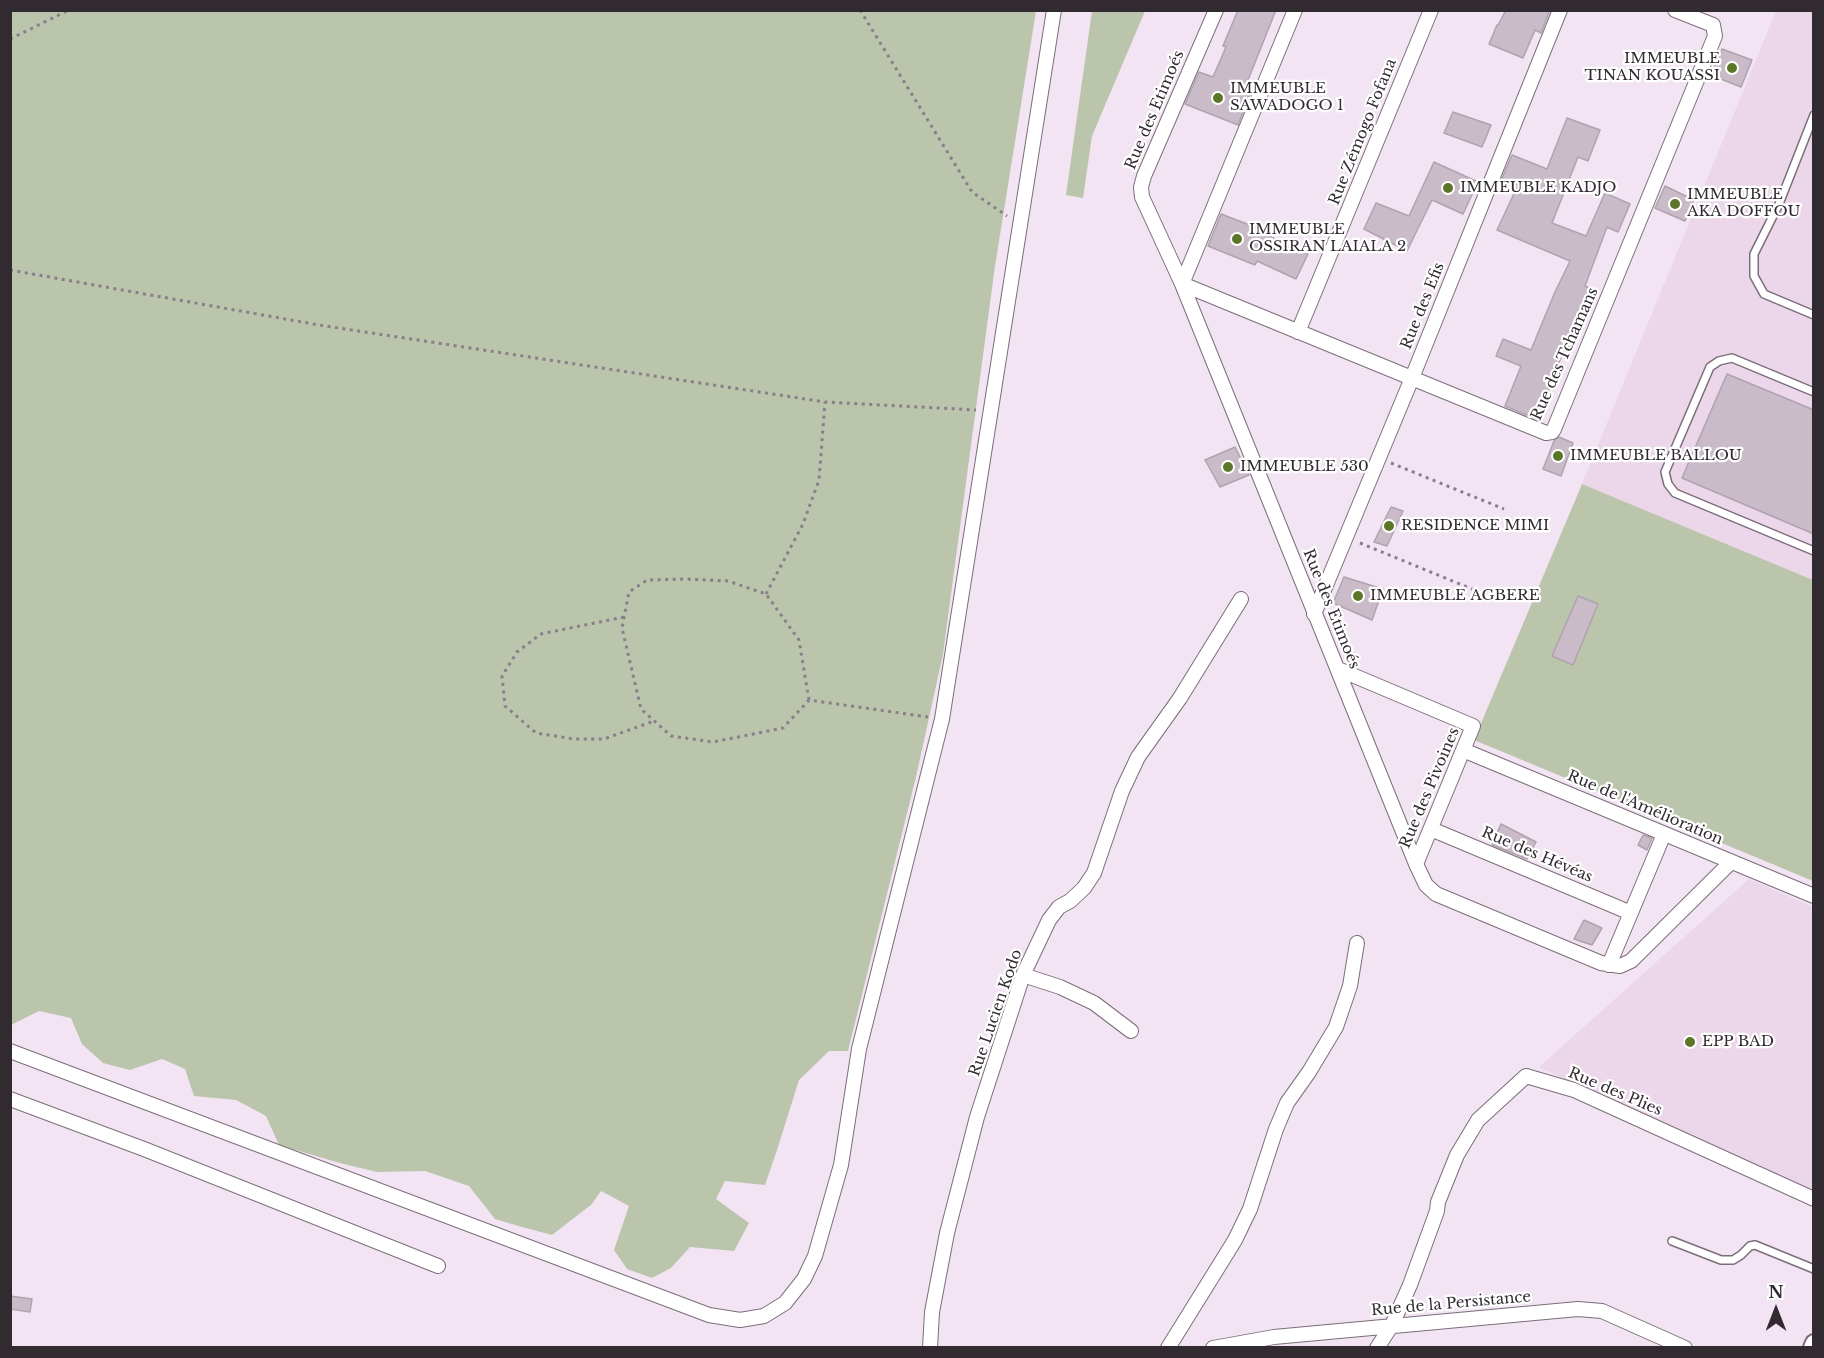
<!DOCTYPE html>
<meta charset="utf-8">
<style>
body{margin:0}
#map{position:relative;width:1824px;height:1358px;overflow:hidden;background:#f3e4f3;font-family:"Libre Baskerville",serif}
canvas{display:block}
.frame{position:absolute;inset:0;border:12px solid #312b31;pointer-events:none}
.north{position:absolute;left:1746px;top:1280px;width:60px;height:60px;-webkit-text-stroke:4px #fff;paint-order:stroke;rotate:0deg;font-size:16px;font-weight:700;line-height:24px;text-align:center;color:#312b31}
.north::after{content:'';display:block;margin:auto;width:21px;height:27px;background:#312b31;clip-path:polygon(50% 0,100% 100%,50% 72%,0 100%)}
</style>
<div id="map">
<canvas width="1824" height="1358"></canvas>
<div class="frame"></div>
<div class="north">N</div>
</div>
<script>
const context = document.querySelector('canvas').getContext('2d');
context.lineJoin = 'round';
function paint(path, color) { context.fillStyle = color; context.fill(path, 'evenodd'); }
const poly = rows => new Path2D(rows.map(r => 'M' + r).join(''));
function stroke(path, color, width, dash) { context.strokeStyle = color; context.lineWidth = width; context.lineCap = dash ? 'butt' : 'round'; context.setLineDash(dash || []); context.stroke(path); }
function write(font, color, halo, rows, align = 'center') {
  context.font = font + ' "Libre Baskerville",serif'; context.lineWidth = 4.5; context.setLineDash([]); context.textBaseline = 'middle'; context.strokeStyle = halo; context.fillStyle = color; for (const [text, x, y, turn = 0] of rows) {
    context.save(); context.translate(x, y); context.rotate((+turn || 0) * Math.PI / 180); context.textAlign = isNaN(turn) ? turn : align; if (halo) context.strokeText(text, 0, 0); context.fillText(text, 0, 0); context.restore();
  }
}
const built = poly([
 [1776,11,1813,11,1813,580,1582,484],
 [1749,879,1813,907,1813,1193,1539,1067]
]);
const green = poly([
 [11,10,1036,11,995,266,943,654,916,777,848,1051,829,1051,799,1080,777,1150,765,1185,725,1181,716,1199,749,1223,734,1251,690,1247,671,1268,652,1278,627,1269,614,1250,629,1206,601,1191,592,1204,552,1235,522,1227,495,1219,469,1186,425,1171,377,1172,336,1162,279,1145,266,1116,236,1100,194,1096,185,1069,162,1059,130,1070,103,1063,82,1044,71,1018,39,1011,11,1025],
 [1092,11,1145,11,1092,136,1083,198,1066,195],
 [1582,484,1813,580,1813,881,1474,740]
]);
const building = poly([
 [1238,10,1276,10,1244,90,1251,92,1238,125,1185,104,1199,72,1213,77,1226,47,1223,46,1238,10],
 [1506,10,1550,10,1541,33,1535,30,1523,58,1489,44,1497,25,1498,25,1506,10],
 [1722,49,1752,60,1741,87,1711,75,1722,49],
 [1453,112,1491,125,1482,147,1444,133,1453,112],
 [1567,118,1600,130,1588,161,1578,157,1552,223,1586,236,1605,193,1630,204,1618,232,1607,227,1585,286,1592,289,1579,315,1582,316,1569,347,1566,346,1548,389,1549,390,1538,420,1505,406,1521,366,1496,356,1503,339,1531,350,1555,292,1570,261,1497,230,1518,185,1502,178,1512,155,1547,169,1567,118],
 [1434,162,1478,182,1463,214,1432,200,1407,251,1364,229,1376,203,1409,216,1434,162],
 [1665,186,1694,200,1685,221,1655,208,1665,186],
 [1221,214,1268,232,1267,235,1308,254,1296,279,1257,261,1255,265,1208,246,1221,214],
 [1727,374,1814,410,1814,534,1682,478,1727,374],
 [1559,437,1573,443,1561,476,1543,469,1554,441,1559,437],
 [1235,447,1249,475,1220,487,1205,460,1235,447],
 [1391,507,1403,511,1387,546,1374,542,1391,507],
 [1344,577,1383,589,1372,620,1333,603,1344,577],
 [1578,596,1598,604,1573,665,1552,656,1578,596],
 [1501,824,1536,842,1527,859,1492,845,1501,824],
 [1643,835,1652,838,1647,850,1638,845,1643,835],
 [1584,920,1602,928,1592,945,1574,939,1584,920],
 [10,1296,32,1299,30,1312,10,1309,10,1296]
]);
const path = poly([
 [860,10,972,192,1007,216],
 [10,39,69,10],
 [10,270,319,325,825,402,976,410],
 [1391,463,1504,509],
 [1360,543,1472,589],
 [766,594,803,524,819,480,825,402],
 [624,617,541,634,517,652,502,676,505,706,536,733,574,739,604,739,654,721],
 [809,700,799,640,766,594,728,581,685,579,647,580,629,592,622,628,641,709,671,736,713,742,783,728,809,700,928,717]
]);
const service = poly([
 [1814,115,1779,204,1754,254,1754,276,1764,294,1814,315],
 [1814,392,1732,358,1719,361,1710,367,1665,472,1668,484,1675,493,1814,551],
 [1672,1241,1721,1260,1733,1260,1741,1255,1750,1246,1755,1245,1814,1269]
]);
const minor = poly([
 [1216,10,1144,176,1141,187,1142,197,1182,284,1416,864,1426,885,1436,894,1601,963,1620,966,1631,961,1731,862],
 [1295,10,1182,284,1546,433,1552,432,1554,429,1715,36,1713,25,1675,10],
 [1298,332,1431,10],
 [1314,614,1412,378,1560,10],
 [1338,669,1473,726,1416,864],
 [1463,750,1814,896],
 [1431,829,1631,913],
 [1609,965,1664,834],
 [1023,975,1060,987,1094,1003,1131,1031],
 [10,1051,709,1315,740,1320,764,1316,785,1303,804,1279,815,1256,841,1165,859,1049,942,719,1054,10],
 [10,1099,144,1149,438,1266],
 [930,1348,932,1312,947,1233,977,1117,1023,975,1049,920,1059,907,1070,901,1084,888,1094,873,1122,791,1138,757,1180,698,1241,599],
 [1168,1348,1235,1240,1250,1209,1276,1129,1287,1103,1309,1072,1336,1027,1350,986,1357,943],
 [1213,1348,1274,1337,1578,1309,1602,1311,1685,1348],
 [1377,1348,1392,1325,1410,1285,1437,1211,1438,1202,1457,1155,1478,1120,1526,1076,1574,1090,1814,1199]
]);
const tertiary = poly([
 [1812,1348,1814,1343]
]);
const markers = [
 [1732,68,6,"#5b7629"],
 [1218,98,6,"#5b7629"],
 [1448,188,6,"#5b7629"],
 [1675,204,6,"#5b7629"],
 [1237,239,6,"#5b7629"],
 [1558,456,6,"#5b7629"],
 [1228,467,6,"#5b7629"],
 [1389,526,6,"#5b7629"],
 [1358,596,6,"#5b7629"],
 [1690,1042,6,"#5b7629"]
];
const poiNames = [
 ["IMMEUBLE",1720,59,"right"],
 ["TINAN KOUASSI",1720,76,"right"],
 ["IMMEUBLE",1230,89],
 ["SAWADOGO 1",1230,106],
 ["IMMEUBLE KADJO",1460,188],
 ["IMMEUBLE",1687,195],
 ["AKA DOFFOU",1687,212],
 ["IMMEUBLE",1249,230],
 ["OSSIRAN LAIALA 2",1249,247],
 ["IMMEUBLE BALLOU",1570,456],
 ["IMMEUBLE 530",1240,467],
 ["RESIDENCE MIMI",1401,526],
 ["IMMEUBLE AGBERE",1370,596],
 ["EPP BAD",1702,1042]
];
const streetNames = [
 ["Rue des Etimoés",1155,110,-67],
 ["Rue Zémogo Fofana",1363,132,-68],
 ["Rue des Efis",1423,306,-68],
 ["Rue des Tchamans",1565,354,-66],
 ["Rue des Etimoés",1331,609,68],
 ["Rue des Pivoines",1430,788,-67],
 ["Rue de l'Amélioration",1645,808,23],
 ["Rue des Hévéas",1537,855,23],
 ["Rue Lucien Kodo",996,1013,-71],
 ["Rue des Plies",1615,1092,23],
 ["Rue de la Persistance",1451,1304,-5]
];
paint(built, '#ebd6ea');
paint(green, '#bac5ac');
paint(building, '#c9bbc8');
stroke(building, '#b0a2af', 1.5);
stroke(service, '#7b6e7a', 10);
stroke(minor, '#7b6e7a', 16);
stroke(tertiary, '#7b6e7a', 20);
stroke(path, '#897e89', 3, [3, 4.5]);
stroke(service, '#fff', 7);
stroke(minor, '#fff', 14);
stroke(tertiary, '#fff', 16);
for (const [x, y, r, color] of markers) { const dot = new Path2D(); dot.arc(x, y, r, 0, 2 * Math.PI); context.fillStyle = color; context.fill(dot); stroke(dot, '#fff', 2); }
write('15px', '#312b31', '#fff', poiNames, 'left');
write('15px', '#312b31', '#fff', streetNames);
</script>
